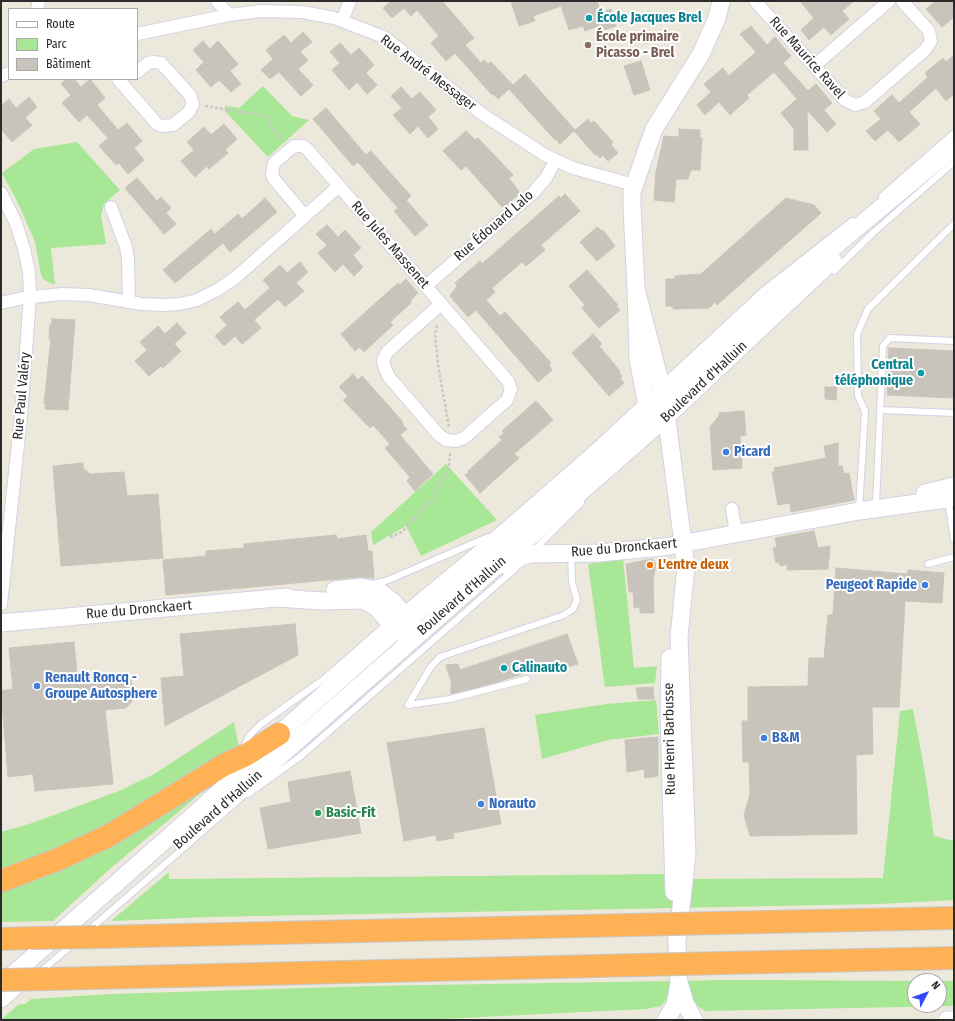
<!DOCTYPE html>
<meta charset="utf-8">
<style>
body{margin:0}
#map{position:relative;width:955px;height:1021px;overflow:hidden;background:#ede8dc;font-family:"Fira Sans Condensed",sans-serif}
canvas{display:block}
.frame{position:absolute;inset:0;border:2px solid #2b2b2b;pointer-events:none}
.legend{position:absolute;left:8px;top:8px;width:130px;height:72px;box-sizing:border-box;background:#fff;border:1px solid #aaa;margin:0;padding:5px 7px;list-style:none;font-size:12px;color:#2b2b2b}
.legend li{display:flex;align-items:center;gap:8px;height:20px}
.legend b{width:20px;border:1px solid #aaa}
.north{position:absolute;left:907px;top:973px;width:40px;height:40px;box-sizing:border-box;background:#fff;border:1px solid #aaa;border-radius:50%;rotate:49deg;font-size:11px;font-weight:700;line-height:16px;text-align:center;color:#2b2b2b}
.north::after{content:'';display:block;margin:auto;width:14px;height:18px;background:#3747ff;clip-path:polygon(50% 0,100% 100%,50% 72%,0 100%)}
</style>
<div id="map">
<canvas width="955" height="1021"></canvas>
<div class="frame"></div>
<ul class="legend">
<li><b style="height:5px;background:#fff"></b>Route</li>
<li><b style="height:11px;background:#a8e795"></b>Parc</li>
<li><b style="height:11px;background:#c9c4bb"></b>Bâtiment</li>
</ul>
<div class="north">N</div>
</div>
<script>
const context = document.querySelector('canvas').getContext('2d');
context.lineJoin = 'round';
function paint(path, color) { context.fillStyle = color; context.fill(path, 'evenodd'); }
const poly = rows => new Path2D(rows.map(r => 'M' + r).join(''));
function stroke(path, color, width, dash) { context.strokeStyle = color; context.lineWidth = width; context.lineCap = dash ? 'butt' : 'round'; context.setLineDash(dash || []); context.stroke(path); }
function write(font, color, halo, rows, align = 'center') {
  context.font = font + ' "Fira Sans Condensed",sans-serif'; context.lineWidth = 4; context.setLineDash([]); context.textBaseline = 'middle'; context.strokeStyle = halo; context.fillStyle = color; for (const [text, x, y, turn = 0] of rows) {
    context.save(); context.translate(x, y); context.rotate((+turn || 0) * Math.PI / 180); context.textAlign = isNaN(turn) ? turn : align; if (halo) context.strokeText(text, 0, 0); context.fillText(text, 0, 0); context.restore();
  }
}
const green = poly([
 [263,86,292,116,309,120,268,157,225,111,225,106,239,108],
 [77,142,120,190,104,204,101,216,106,244,51,248,55,285,44,280,41,275,35,242,18,203,2,173,34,149],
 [446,464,497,520,421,556,406,526,373,545,371,532],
 [623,559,634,668,657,666,655,683,605,687,588,564],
 [656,700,659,734,608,740,542,759,535,715,607,704],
 [913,709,925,773,934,836,954,841,954,900,879,904,208,917,111,921,169,872,169,879,666,874,667,879,883,878,900,711],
 [234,722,239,747,199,770,200,794,112,867,53,921,1,922,1,832,32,823,119,791,154,774],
 [730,980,954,981,954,1006,705,1011,697,1006,693,998,666,1000,661,1006,646,1009,421,1020,1,1020,19,1004,25,1004,31,999,112,994,371,986],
 [915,981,939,981,939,1005,915,1005]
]);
const building = poly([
 [391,1,442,1,474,38,465,45,481,63,484,60,488,64,491,62,513,85,525,74,575,130,560,144,556,139,555,140,509,89,498,99,493,94,492,95,455,53,446,61,431,43,439,36,417,10,411,16,404,8,392,18,383,8,391,1],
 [511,1,597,1,601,13,611,9,616,26,601,31,599,26,585,31,583,26,569,30,561,6,533,16,535,21,519,26,511,1],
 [800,1,854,1,842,11,849,19,831,35,824,27,809,40,801,30,814,18,800,1],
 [936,1,954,1,954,17,942,27,926,9,936,1],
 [751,26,767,45,775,37,791,56,783,63,808,91,816,84,832,103,824,110,836,124,827,132,807,110,808,150,794,150,794,129,781,113,797,99,774,72,747,95,749,98,730,115,719,102,705,115,697,105,711,92,704,84,723,68,729,76,756,52,740,34,751,26],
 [303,32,312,42,300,52,308,60,298,69,313,85,301,96,279,72,270,79,261,70,273,59,266,50,284,35,291,43,303,32],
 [203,41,210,49,218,41,238,64,230,71,241,84,231,92,219,80,211,87,196,70,204,62,193,50,203,41],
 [340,43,351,55,359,48,374,65,366,73,377,85,367,94,357,82,349,90,332,70,340,63,330,52,340,43],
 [954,55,954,94,946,101,936,88,909,112,920,124,899,142,888,130,875,141,866,131,881,119,874,111,892,95,899,103,928,77,925,73,943,58,946,62,954,55],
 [641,61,650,90,634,95,624,66,641,61],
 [66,79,74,79,81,87,90,79,105,98,97,105,108,118,118,130,127,123,142,141,134,148,144,160,128,174,119,163,116,165,99,146,108,138,87,115,79,122,62,103,71,95,61,84,66,79],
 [401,87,412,99,420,92,436,110,428,117,438,129,428,138,418,126,410,134,393,115,402,108,391,96,401,87],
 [29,97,37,107,25,118,32,125,12,142,1,129,1,106,9,99,16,108,29,97],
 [326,108,366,155,371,151,411,196,406,200,428,225,415,236,394,211,398,208,383,191,358,162,353,166,313,119,326,108],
 [588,119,591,123,594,121,613,142,611,145,618,153,608,161,603,155,600,158,596,154,595,155,574,131,588,119],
 [224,124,237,139,225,150,228,153,209,169,207,166,195,177,181,161,194,150,187,142,204,127,211,135,224,124],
 [679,129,700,130,700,138,702,138,700,170,691,170,688,179,676,179,674,202,654,200,656,172,664,136,679,137,679,129],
 [466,131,475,140,478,138,513,175,509,178,520,193,503,208,466,166,461,170,443,151,466,131],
 [137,178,157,201,161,197,171,208,166,213,176,224,164,234,125,188,137,178],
 [565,194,580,211,541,245,545,250,526,266,522,262,492,288,495,292,486,300,500,316,505,312,551,363,549,365,552,370,538,382,476,310,468,317,450,296,457,286,455,283,480,261,482,264,559,196,561,198,565,194],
 [265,198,277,212,230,252,223,243,175,283,163,270,211,229,215,234,238,214,242,219,265,198],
 [786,198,814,205,821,213,717,305,715,302,709,308,673,309,673,306,666,306,666,279,675,279,675,276,701,274,786,198],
 [327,225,338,237,345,230,361,248,353,255,363,267,354,276,343,264,335,272,318,253,327,245,316,234,327,225],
 [597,227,602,231,603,230,615,246,597,261,580,242,597,227],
 [300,262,308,272,296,283,304,291,285,307,278,299,254,320,261,328,242,344,235,336,224,346,215,336,227,325,220,317,238,302,245,310,270,288,263,280,280,265,287,273,300,262],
 [587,270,618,305,616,306,620,310,599,328,582,308,585,305,569,286,587,270],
 [406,279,418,293,412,299,410,304,390,322,393,325,364,352,360,347,355,351,341,334,398,283,400,285,406,279],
 [52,319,75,320,68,410,45,409,46,404,44,404,51,339,49,339,50,324,52,324,52,319],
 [177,323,186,333,174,344,181,351,163,368,161,366,149,376,135,361,147,350,140,342,158,326,165,334,177,323],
 [593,334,602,344,599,346,620,371,619,372,622,376,620,378,624,383,609,396,572,353,593,334],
 [889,348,954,351,954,398,887,395,889,348],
 [353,374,358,380,362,376,403,422,402,424,407,429,400,435,433,474,415,491,407,481,410,477,385,448,390,444,373,425,370,428,343,400,348,396,339,387,353,374],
 [825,387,837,387,836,400,825,399,825,387],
 [536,401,553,420,514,454,519,458,480,493,465,475,469,472,468,471,502,440,499,437,504,433,502,431,536,401],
 [744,411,746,435,740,436,742,468,713,470,710,427,719,416,719,413,744,411],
 [838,443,838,466,842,466,844,474,849,473,854,500,791,512,790,503,778,505,772,472,775,472,774,468,826,458,824,446,838,443],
 [83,463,83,468,90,474,124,472,127,496,158,494,163,558,61,566,53,466,83,463],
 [814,531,818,548,830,546,828,569,787,570,788,564,780,566,779,562,776,563,773,548,777,547,775,538,814,531],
 [336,535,337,539,366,535,368,551,372,551,374,578,360,577,166,595,163,560,206,556,206,551,244,548,244,544,336,535],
 [652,559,656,564,653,580,654,613,640,613,640,607,634,608,633,592,629,592,626,564,652,559],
 [836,568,907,574,908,570,944,573,942,603,905,601,899,707,872,707,873,754,856,755,857,834,750,836,744,815,750,794,749,762,743,762,742,721,748,721,748,687,808,686,809,658,824,658,828,615,833,615,836,568],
 [295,624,298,655,165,726,161,678,184,676,180,634,295,624],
 [567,634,578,664,551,671,548,665,492,684,451,694,451,681,446,665,458,664,460,670,567,634],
 [74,642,78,684,131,679,133,700,126,708,105,710,113,784,35,791,33,774,8,777,1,691,13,689,9,648,74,642],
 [653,687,654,699,638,699,636,688,653,687],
 [484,728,501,824,453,833,454,838,437,841,436,835,404,841,387,743,484,728],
 [658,737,658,776,645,778,644,769,627,772,625,740,658,737],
 [350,771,361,833,268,849,260,808,291,802,288,782,350,771]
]);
const path = poly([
 [205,106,265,116,281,141],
 [437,325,435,335,438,365,449,427],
 [390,537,402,532,432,499,449,467,450,453]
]);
const lane = poly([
 [882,196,954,133],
 [834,271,874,232,954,162],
 [880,410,954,413],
 [948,499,954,540],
 [876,505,883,346,890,338,954,341],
 [859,510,865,411,858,396,857,334,868,309,954,224],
 [534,550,581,503],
 [928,564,954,557],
 [372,584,386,581,488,537],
 [402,611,483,544,590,451,764,290,852,221],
 [408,705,430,668,440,657,564,615,573,609,577,600,572,582,571,554],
 [408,705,450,699,527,679],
 [243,748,250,735,261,724,324,679,388,623],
 [248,794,301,756,516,568],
 [89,930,186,846],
 [39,973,73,944]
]);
const street = poly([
 [217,1,229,15],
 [755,1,845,100,855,105,865,102,925,50,931,41,929,31,902,1],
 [37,9,39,1],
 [342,21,350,1],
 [137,34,229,15,261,11,302,12,334,18,384,37,482,114,545,155,573,168,634,185],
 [814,66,889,1],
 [1,76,9,73],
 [118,79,157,124,162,126,173,125,189,112,193,104,190,95,161,63,153,62,148,63,137,72],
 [1,193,16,223,24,249,29,272,30,297,21,416,1,604],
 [111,207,126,247,128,259,129,302],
 [305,216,274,179,272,175,274,163,294,146,303,146,307,149,508,381,511,389,507,400,464,438,456,441,446,440,439,435,389,377,384,366,383,361,387,352,441,304],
 [426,286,534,192,546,178,555,161],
 [1,303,23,298,62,294,89,295,141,304,163,305,180,304,197,300,217,290,235,278,339,186],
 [732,509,736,533]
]);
const secondary = poly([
 [636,289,664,397,686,567,679,637,687,854,678,935],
 [658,416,653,412,646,400,638,359,636,289,632,206,632,192,654,129,701,54,717,18,721,1],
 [925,493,954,486],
 [507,566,521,557,531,554,598,553,664,547,859,511,954,498],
 [335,590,361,587,379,591,392,601,409,620,414,629],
 [277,598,322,601,363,600,376,607,396,630,406,636],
 [1,623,287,597],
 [670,658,669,715,674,892],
 [182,842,666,417,833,260],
 [2,984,197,812,242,771,279,734,396,630,534,514,622,437,757,311,954,147],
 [680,986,685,1003,694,1020],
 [1,999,21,981],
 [666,1020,675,1005,679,984,676,924],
 [947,1020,954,1020]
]);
const highway = poly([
 [1,881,59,859,110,835,224,765,246,755,279,734],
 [718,923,954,918],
 [96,937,628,925],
 [1,939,31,938],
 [724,963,954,958],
 [49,979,639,965]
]);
const highwayBridge = poly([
 [628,925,718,923],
 [31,938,96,937],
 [639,965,724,963],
 [1,980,49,979]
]);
const markers = [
 [589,18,4,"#0f9aa8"],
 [588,45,4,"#8d6e63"],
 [921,373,4,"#0f9aa8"],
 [726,452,4,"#3f7fe0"],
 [650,565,4,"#e8710a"],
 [925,585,4,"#3f7fe0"],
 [504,668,4,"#0f9aa8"],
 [37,686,4,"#3f7fe0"],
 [764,738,4,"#3f7fe0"],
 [481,804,4,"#3f7fe0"],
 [318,813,4,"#2e9e5b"]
];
const cultureNames = [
 ["École Jacques Brel",597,18],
 ["Central",913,365,"right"],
 ["téléphonique",913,381,"right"],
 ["Calinauto",512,668]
];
const educationNames = [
 ["École primaire",596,37],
 ["Picasso - Brel",596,53]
];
const streetNames = [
 ["Rue Maurice Ravel",807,58,48],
 ["Rue André Messager",428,73,37],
 ["Rue Édouard Lalo",494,226,-41],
 ["Rue Jules Massenet",390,245,49],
 ["Boulevard d'Halluin",704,382,-43],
 ["Rue Paul Valéry",22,396,-85],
 ["Rue du Dronckaert",624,548,-5],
 ["Boulevard d'Halluin",462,596,-41],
 ["Rue du Dronckaert",139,610,-5],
 ["Rue Henri Barbusse",670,739,-91],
 ["Boulevard d'Halluin",218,810,-41]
];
const shopNames = [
 ["Picard",734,452],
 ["Peugeot Rapide",917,585,"right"],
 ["Renault Roncq -",45,678],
 ["Groupe Autosphere",45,694],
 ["B&M",772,738],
 ["Norauto",489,804]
];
const foodNames = [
 ["L'entre deux",658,565]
];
const leisureNames = [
 ["Basic-Fit",326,813]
];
paint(green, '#a8e795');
paint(building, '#c9c4bb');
stroke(building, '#c9c4b5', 1);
stroke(lane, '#d1d2e4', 8);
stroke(street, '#d1d2e4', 14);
stroke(secondary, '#d1d2e4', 19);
stroke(highway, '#c8c8c8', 24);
stroke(path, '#c8c8c8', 2.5, [3, 2]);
stroke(lane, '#fff', 6);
stroke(street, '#fff', 12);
stroke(secondary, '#fff', 17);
stroke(highway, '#ffb155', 22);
stroke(highwayBridge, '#c8c8c8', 24, []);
stroke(highwayBridge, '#ffb155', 22);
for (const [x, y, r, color] of markers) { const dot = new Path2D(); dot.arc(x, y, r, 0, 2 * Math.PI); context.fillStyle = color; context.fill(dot); stroke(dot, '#fff', 1.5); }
write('bold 14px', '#0d838f', '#fff', cultureNames, 'left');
write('bold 14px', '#785e54', '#fff', educationNames, 'left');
write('14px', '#2b2b2b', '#fff', streetNames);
write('bold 14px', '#366cbe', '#fff', shopNames, 'left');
write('bold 14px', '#c56008', '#fff', foodNames, 'left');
write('bold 14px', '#27864d', '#fff', leisureNames, 'left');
</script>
